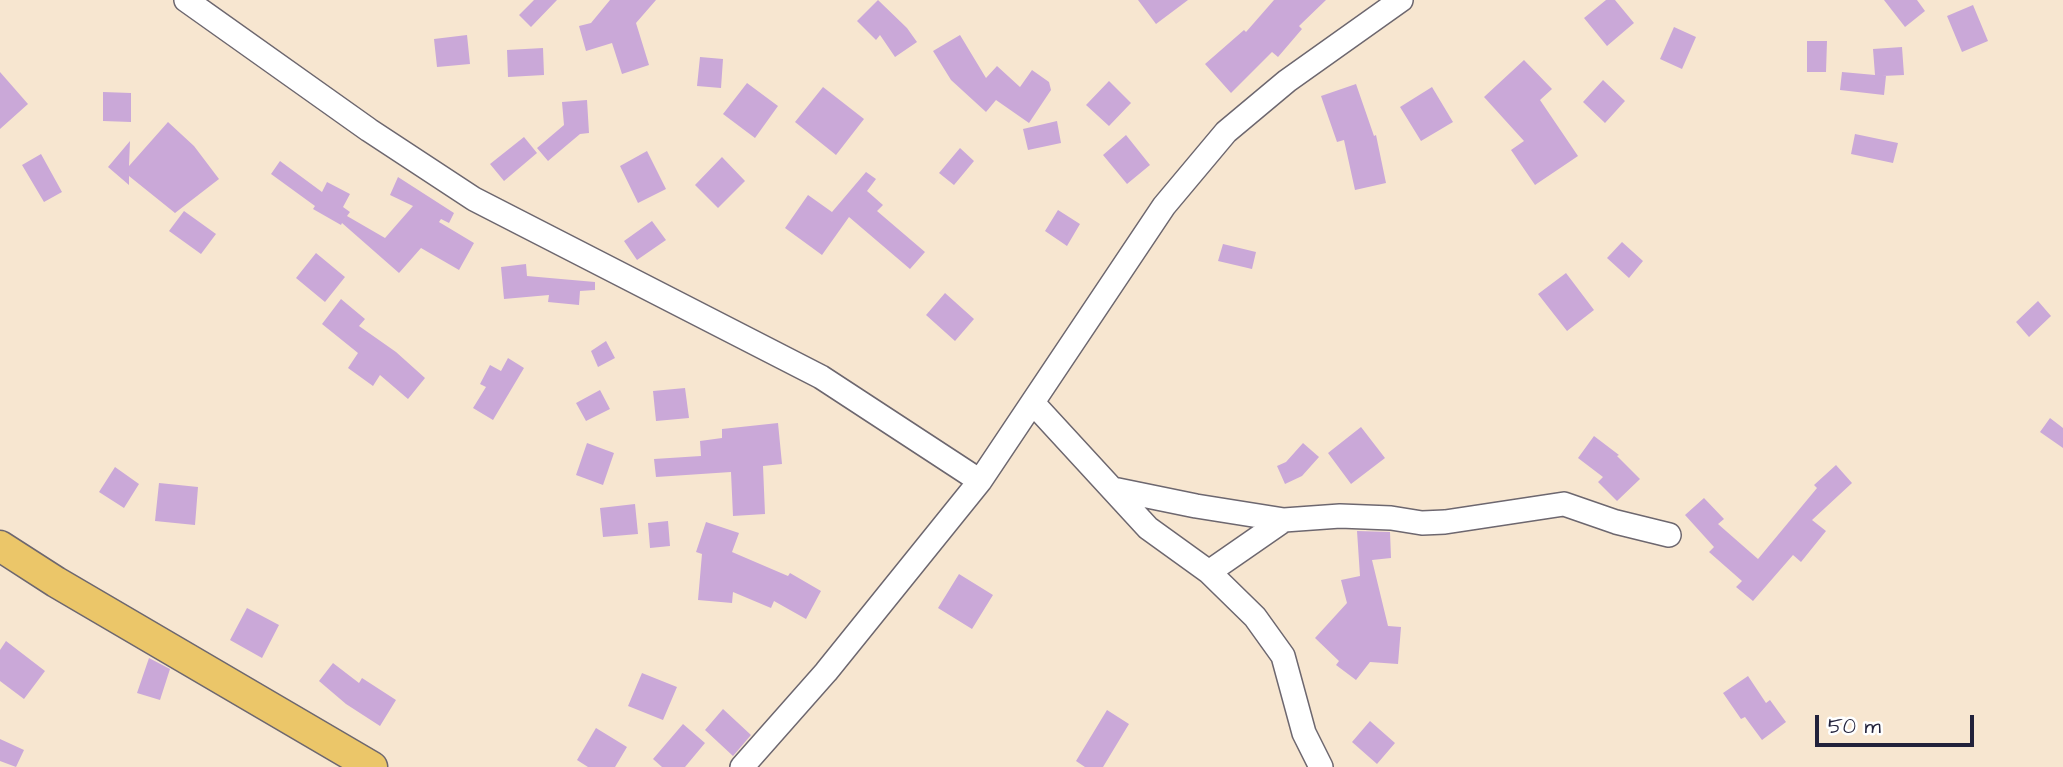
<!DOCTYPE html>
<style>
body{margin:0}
#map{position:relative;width:2063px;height:767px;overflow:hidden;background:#f7e6d0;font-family:"Architects Daughter",sans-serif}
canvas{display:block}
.scale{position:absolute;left:1815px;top:715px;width:159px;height:32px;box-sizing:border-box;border:4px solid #22223b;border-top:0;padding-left:9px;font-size:21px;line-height:24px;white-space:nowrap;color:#22223b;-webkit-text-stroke:5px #fff;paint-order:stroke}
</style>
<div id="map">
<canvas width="2063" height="767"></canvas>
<div class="scale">50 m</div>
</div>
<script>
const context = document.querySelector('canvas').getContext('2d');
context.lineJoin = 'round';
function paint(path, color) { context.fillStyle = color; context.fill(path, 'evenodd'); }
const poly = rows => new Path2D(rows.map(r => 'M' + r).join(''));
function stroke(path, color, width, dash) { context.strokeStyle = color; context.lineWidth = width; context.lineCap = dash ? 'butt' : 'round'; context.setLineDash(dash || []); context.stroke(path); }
const building = poly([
 [534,0,557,0,531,27,519,15],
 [610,0,656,0,636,23,649,65,622,74,612,43,586,51,579,26,591,23],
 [878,0,907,28,917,42,895,57,880,35,876,40,857,21],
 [1138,0,1188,0,1156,24],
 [1274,0,1326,0,1299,26,1302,29,1278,57,1272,52,1231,93,1205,64,1244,30,1246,32],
 [1606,0,1615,0,1634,23,1607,46,1584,18],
 [1884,0,1917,0,1925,11,1905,27],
 [1973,5,1988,41,1962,52,1947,16],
 [1674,27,1696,37,1682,69,1660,59],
 [467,35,470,64,437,67,434,39],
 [960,35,986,78,997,66,1020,87,1032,70,1049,82,1051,90,1029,123,996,100,986,112,951,80,933,51],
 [1807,41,1827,41,1826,72,1807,72],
 [1902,47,1904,75,1882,76,1886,76,1884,95,1840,90,1842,72,1875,75,1873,49],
 [543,48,544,75,508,77,507,50],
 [700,57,723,59,721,88,697,86],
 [1524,60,1552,89,1540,100,1578,156,1535,185,1511,150,1524,141,1484,97],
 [0,72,28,104,0,129],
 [1603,80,1625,101,1605,123,1583,102],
 [1109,81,1131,103,1109,126,1086,105],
 [747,83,778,106,755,138,723,114],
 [1356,84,1374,136,1376,135,1386,183,1355,190,1344,140,1337,142,1321,96],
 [823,87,864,119,836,155,795,122],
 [1432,87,1453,122,1421,141,1400,107],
 [103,92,131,93,131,122,103,121],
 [587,100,589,133,580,134,548,161,537,148,564,125,562,102],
 [1057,121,1061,143,1028,150,1023,129],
 [168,122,194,146,219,179,175,213,129,176,129,185,108,167,130,141,129,166],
 [1855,134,1898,143,1893,163,1851,154],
 [1126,135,1150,165,1127,184,1103,155],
 [524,137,537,153,504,181,490,164],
 [960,148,974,161,954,185,939,173],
 [647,151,666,189,638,203,620,166],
 [41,154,62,192,44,202,22,165],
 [722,157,745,181,718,208,695,185],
 [280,161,322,192,327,182,350,194,343,207,350,212,347,216,385,238,413,206,390,195,398,177,454,213,449,223,441,219,439,222,474,243,459,270,421,248,399,273,342,223,341,225,313,209,315,206,271,174],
 [866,172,876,179,867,191,883,205,877,211,925,252,910,269,849,217,822,255,785,228,808,195,832,212],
 [1058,210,1080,224,1067,246,1045,231],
 [184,211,216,234,201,254,169,231],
 [652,221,666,240,637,260,624,241],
 [1622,242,1643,261,1629,278,1607,258],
 [1223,244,1256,252,1252,269,1218,261],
 [316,253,345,277,325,302,296,278],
 [526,264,527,276,595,282,595,290,580,291,579,305,548,302,549,295,504,299,501,267],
 [1566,273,1594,310,1567,331,1538,294],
 [945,293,974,319,955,341,926,315],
 [341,299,365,319,359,326,396,352,425,378,408,399,380,375,373,386,348,368,358,353,322,324],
 [2038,301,2051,316,2029,337,2016,322],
 [606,341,615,358,598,367,591,351],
 [508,358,524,368,493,420,473,408,486,387,480,384,490,365,501,371],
 [685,388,689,418,656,421,653,391],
 [600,390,610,409,586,421,576,403],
 [2050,418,2063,428,2063,448,2040,432],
 [778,423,782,464,763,466,765,514,733,516,731,472,656,477,654,459,701,456,700,441,722,438,722,429],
 [1361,427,1385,458,1351,484,1328,453],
 [1594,436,1619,455,1617,456,1640,479,1617,501,1598,482,1603,477,1578,458],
 [587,443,614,453,603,485,576,475],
 [1303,443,1319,457,1302,476,1285,484,1277,466,1286,462],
 [1836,465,1852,483,1812,520,1826,531,1801,562,1793,555,1753,601,1736,587,1742,581,1709,552,1714,547,1685,515,1704,498,1724,519,1718,524,1758,559,1817,488,1814,485],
 [115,467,139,484,124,508,99,492],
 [159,483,198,487,195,525,155,521],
 [635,504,638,534,603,537,600,508],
 [668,521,670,546,650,548,648,523],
 [706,522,739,533,732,552,788,576,790,573,821,591,806,619,774,601,771,608,733,592,732,603,698,600,702,554,696,552],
 [1357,531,1390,532,1391,558,1372,560,1388,626,1401,627,1398,664,1370,662,1356,680,1336,665,1339,661,1315,638,1347,603,1341,580,1360,576],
 [959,574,993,595,972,629,938,608],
 [247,608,279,625,262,658,230,640],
 [6,641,45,671,24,699,0,681,0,650],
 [149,658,170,669,160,700,137,693],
 [333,663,359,683,362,678,396,700,380,726,346,704,319,681],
 [642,673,677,687,663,720,628,706],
 [1748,676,1766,703,1770,700,1786,722,1762,740,1745,717,1741,719,1723,693],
 [723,709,751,735,733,756,705,730],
 [1107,710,1129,724,1103,767,1085,767,1076,761],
 [1370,721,1395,743,1377,764,1352,742],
 [683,724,705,743,685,767,662,767,653,759],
 [596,728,627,747,615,767,588,767,577,760],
 [0,739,24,750,16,767,0,761]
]);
const minor = poly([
 [186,0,369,130,474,199,821,377,980,481],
 [1033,403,1148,528,1209,572,1255,617,1283,656,1304,733,1321,767],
 [1113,489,1196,506,1284,520,1340,516,1391,518,1422,523,1445,522,1564,504,1616,522,1669,535],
 [1209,572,1284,520],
 [742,767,826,672,980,481,1164,206,1226,132,1287,81,1401,0]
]);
const major = poly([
 [0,546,56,582,372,767]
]);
paint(building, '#caa8d8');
stroke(minor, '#6d676f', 26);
stroke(major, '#6d676f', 33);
stroke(minor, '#fff', 23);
stroke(major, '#ebc669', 30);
</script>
